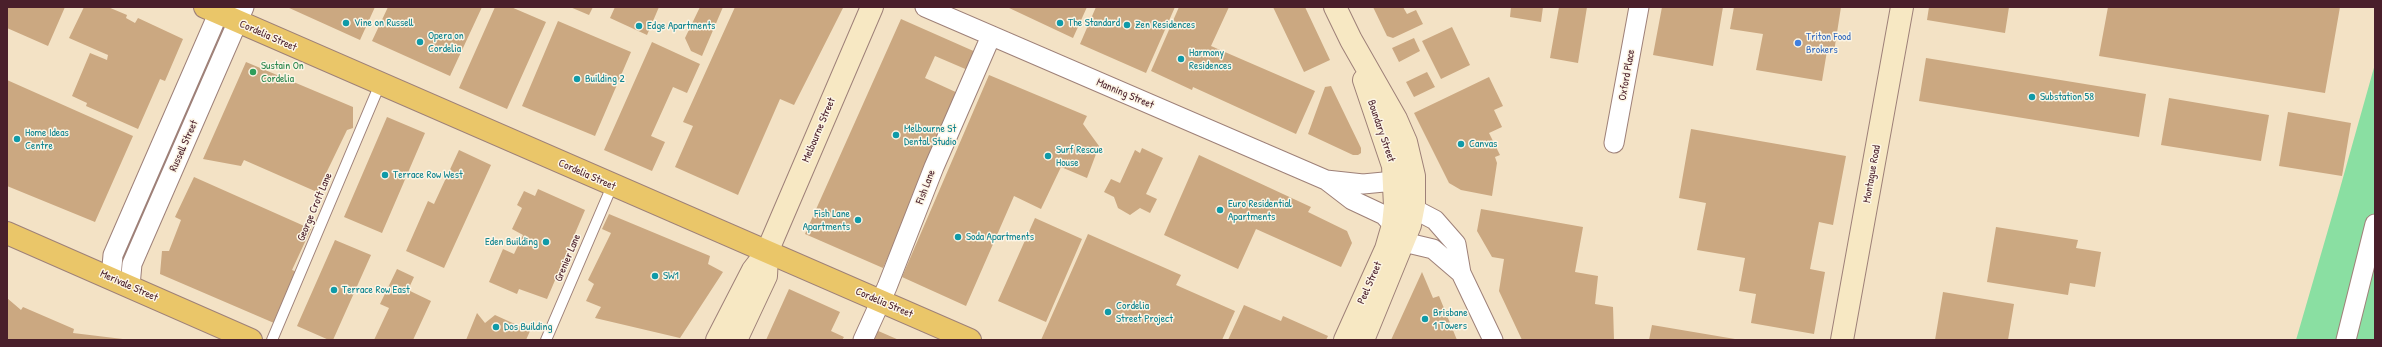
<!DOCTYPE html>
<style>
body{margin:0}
#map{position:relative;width:2382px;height:347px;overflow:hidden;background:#f3e2c5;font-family:"Patrick Hand",sans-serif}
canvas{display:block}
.frame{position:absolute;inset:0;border:8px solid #4a1f2b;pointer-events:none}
</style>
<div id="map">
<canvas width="2382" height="347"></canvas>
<div class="frame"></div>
</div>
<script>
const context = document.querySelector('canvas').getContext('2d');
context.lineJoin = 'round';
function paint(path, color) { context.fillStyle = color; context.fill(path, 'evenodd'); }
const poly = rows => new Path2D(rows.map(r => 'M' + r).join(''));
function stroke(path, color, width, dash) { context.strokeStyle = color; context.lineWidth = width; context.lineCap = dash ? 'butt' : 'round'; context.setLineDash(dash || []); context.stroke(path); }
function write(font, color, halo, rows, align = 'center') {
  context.font = font + ' "Patrick Hand",sans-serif'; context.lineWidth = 3; context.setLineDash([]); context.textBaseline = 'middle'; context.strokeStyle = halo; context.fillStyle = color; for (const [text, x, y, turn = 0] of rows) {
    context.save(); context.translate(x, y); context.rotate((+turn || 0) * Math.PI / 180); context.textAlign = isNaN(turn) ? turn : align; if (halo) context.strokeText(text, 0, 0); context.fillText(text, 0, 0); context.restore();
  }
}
const green = poly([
 [2375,64,2375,340,2296,340,2337,199]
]);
const building = poly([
 [7,7,65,7,48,46,7,28],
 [84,7,108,7,127,15,126,18,135,23,138,18,183,39,165,81,160,79,138,129,86,106,87,103,72,96,90,53,107,60,108,55,69,38],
 [287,7,375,7,360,40],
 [388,7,482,7,450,76,372,41],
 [495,7,511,7,546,22,507,109,459,88],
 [570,7,593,7,589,15],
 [615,7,659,7,647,35,610,18],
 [700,7,723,7,702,56,691,51,685,38],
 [735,7,843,8,794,105,780,99,738,195,675,167,693,126,683,122],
 [1007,7,1087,7,1073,38],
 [1096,7,1175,7,1146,73,1080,44],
 [1179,7,1229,7,1211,46,1315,91,1296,134,1193,87,1192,90,1151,71],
 [1273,7,1305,7,1330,60,1304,72],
 [1373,7,1403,7,1407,14,1416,10,1423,24,1393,38,1387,36],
 [1511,7,1543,7,1541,22,1510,17],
 [1559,7,1587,7,1578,63,1550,58],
 [1662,7,1723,7,1713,66,1653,55],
 [1734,7,1841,7,1834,52,1827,51,1822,81,1756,70,1763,34,1730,29],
 [1929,7,2009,7,2005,33,1927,20],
 [2108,7,2340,7,2325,93,2099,56],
 [901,19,978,53,970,71,935,56,925,78,960,94,883,268,805,234],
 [558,21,631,52,595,136,522,106],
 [1452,27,1470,65,1441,79,1422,41],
 [1414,38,1420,51,1399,62,1392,48],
 [652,42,700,64,687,93,673,87,651,136,665,142,652,171,604,150],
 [1926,58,2146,94,2139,137,1919,101],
 [246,62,353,107,353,128,347,130,317,192,244,160,241,166,203,159],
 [1427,72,1435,87,1414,97,1406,82],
 [989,75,1087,116,1083,124,1099,146,1087,178,1061,167,1041,209,1014,196,966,306,902,277],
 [1489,77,1503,106,1494,110,1502,127,1489,133,1500,155,1495,157,1497,163,1492,196,1461,190,1449,183,1414,113],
 [7,80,133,136,95,222,7,186],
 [1331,86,1361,148,1361,153,1358,155,1353,155,1308,134,1325,87],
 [2169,98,2269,115,2261,161,2161,145],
 [2288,112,2351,123,2342,176,2279,166],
 [387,117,425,133,382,233,344,217],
 [1691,129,1846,156,1833,225,1819,222,1810,269,1825,272,1814,334,1751,323,1756,294,1739,291,1745,258,1697,250,1706,203,1679,198],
 [1142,148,1163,158,1146,194,1157,199,1150,213,1140,208,1130,215,1118,208,1114,197,1104,192,1111,179,1120,183,1135,150,1140,153],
 [459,150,491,165,444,268,406,251,428,201,434,204],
 [1199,155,1311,207,1308,212,1347,231,1352,243,1341,267,1256,229,1238,269,1164,235],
 [194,177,311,229,292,270,297,272,274,323,160,274,162,251,169,251,181,220,175,217],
 [538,189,585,210,547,299,519,289,517,294,489,282,503,249,514,254,523,235,512,229,522,208,517,205,524,191,535,196],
 [1481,209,1583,227,1575,272,1598,276,1595,304,1613,307,1614,340,1522,340,1499,291,1504,259,1492,257,1477,231],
 [609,214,710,256,708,264,723,272,680,338,595,318,601,307,586,301,594,284,588,280,611,233,602,229],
 [1035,218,1082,239,1046,322,998,301],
 [1996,227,2078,240,2076,248,2101,252,2095,287,2070,283,2068,295,1987,282],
 [1088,234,1181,275,1176,285,1235,311,1222,340,1041,340],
 [335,240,371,255,333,340,329,340,297,326],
 [397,269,414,277,408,290,431,301,413,340,374,340,389,308,380,304],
 [1422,272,1433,298,1439,296,1457,340,1391,340],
 [789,289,840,312,831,331,844,337,842,340,766,340],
 [1943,292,2014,304,2008,340,1935,340],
 [7,298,21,310,23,307,74,329,73,333,131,340,7,340],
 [1244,305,1281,321,1283,316,1328,336,1326,340,1228,340],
 [477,313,485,323,495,315,530,331,526,340,466,340],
 [1652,325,1735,339,1735,340,1649,340],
 [876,330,899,340,871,340]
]);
const lane = poly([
 [272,340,380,84],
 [546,340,612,186]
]);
const street = poly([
 [925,7,1326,180,1352,200,1384,215,1393,225],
 [1614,143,1639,7],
 [1326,180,1363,184,1384,182,1395,185],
 [1414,209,1435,220,1456,244,1461,273,1493,340],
 [1406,239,1412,244,1433,249,1461,273],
 [111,278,113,255,221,7],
 [130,286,132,264,244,7],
 [863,340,887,287,934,167,991,36],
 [2346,340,2375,224]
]);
const secondary = poly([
 [1335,7,1351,40,1396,119,1406,142,1414,176,1414,204,1410,225,1363,340],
 [717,340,753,270,767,252,872,7],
 [736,340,766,276,767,256],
 [1345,340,1386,249,1393,225,1395,206,1393,166,1364,80],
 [1842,340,1902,7]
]);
const primary = poly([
 [205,7,970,340],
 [7,233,251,340]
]);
const markers = [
 [346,23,4,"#0f9aa8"],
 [1060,23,4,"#0f9aa8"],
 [1127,25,4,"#0f9aa8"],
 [639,26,4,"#0f9aa8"],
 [420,42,4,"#0f9aa8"],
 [1798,43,4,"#3f7fe0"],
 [1181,59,4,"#0f9aa8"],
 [253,72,4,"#2e9e5b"],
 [577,79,4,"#0f9aa8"],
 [2032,97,4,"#0f9aa8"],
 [896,135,4,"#0f9aa8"],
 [17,139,4,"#0f9aa8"],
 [1461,144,4,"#0f9aa8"],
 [1048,156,4,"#0f9aa8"],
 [385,175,4,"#0f9aa8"],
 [1220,210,4,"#0f9aa8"],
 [858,220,4,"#0f9aa8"],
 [958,237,4,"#0f9aa8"],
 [546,242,4,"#0f9aa8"],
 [655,276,4,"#0f9aa8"],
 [334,290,4,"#0f9aa8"],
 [1108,312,4,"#0f9aa8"],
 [1425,319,4,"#0f9aa8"],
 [496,327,4,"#0f9aa8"]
];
const cultureNames = [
 ["Vine on Russell",354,23],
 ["The Standard",1068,23],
 ["Zen Residences",1135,25],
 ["Edge Apartments",647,26],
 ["Opera on",428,36],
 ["Cordelia",428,49],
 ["Harmony",1189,53],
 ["Residences",1189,66],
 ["Building 2",585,79],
 ["Substation 58",2040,97],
 ["Melbourne St",904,129],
 ["Dental Studio",904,142],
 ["Home Ideas",25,133],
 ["Centre",25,146],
 ["Canvas",1469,144],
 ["Surf Rescue",1056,150],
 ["House",1056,163],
 ["Terrace Row West",393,175],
 ["Euro Residential",1228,204],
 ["Apartments",1228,217],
 ["Fish Lane",850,214,"right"],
 ["Apartments",850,227,"right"],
 ["Soda Apartments",966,237],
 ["Eden Building",538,242,"right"],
 ["SW1",663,276],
 ["Terrace Row East",342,290],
 ["Cordelia",1116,306],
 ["Street Project",1116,319],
 ["Brisbane",1433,313],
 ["1 Towers",1433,326],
 ["Dos Building",504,327]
];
const streetNames = [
 ["Cordelia Street",268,36,24],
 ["Oxford Place",1627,75,-80],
 ["Manning Street",1125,94,23],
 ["Melbourne Street",819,130,-67],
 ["Boundary Street",1381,131,71],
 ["Russell Street",184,146,-66],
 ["Montague Road",1872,174,-80],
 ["Cordelia Street",587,175,24],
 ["Fish Lane",926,187,-69],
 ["George Croft Lane",315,207,-67],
 ["Grenier Lane",568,258,-67],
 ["Peel Street",1370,283,-66],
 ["Merivale Street",129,286,24],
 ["Cordelia Street",884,303,23]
];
const shopNames = [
 ["Triton Food",1806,37],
 ["Brokers",1806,50]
];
const leisureNames = [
 ["Sustain On",261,66],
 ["Cordelia",261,79]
];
paint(green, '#8adfa2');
paint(building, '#cba881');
stroke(lane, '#9e8078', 12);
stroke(street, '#9e8078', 21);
stroke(secondary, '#9e8078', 24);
stroke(primary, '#9e8078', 24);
stroke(lane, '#fff', 10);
stroke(street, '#fff', 19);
stroke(secondary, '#f7e8c3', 22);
stroke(primary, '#eac669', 22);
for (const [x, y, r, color] of markers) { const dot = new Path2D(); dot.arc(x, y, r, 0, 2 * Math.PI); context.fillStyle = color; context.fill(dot); stroke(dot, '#fcf5e5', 1.5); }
write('11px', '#0d838f', '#fcf5e5', cultureNames, 'left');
write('11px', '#4a1f2b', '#fcf5e5', streetNames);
write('11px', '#366cbe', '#fcf5e5', shopNames, 'left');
write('11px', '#27864d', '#fcf5e5', leisureNames, 'left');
</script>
